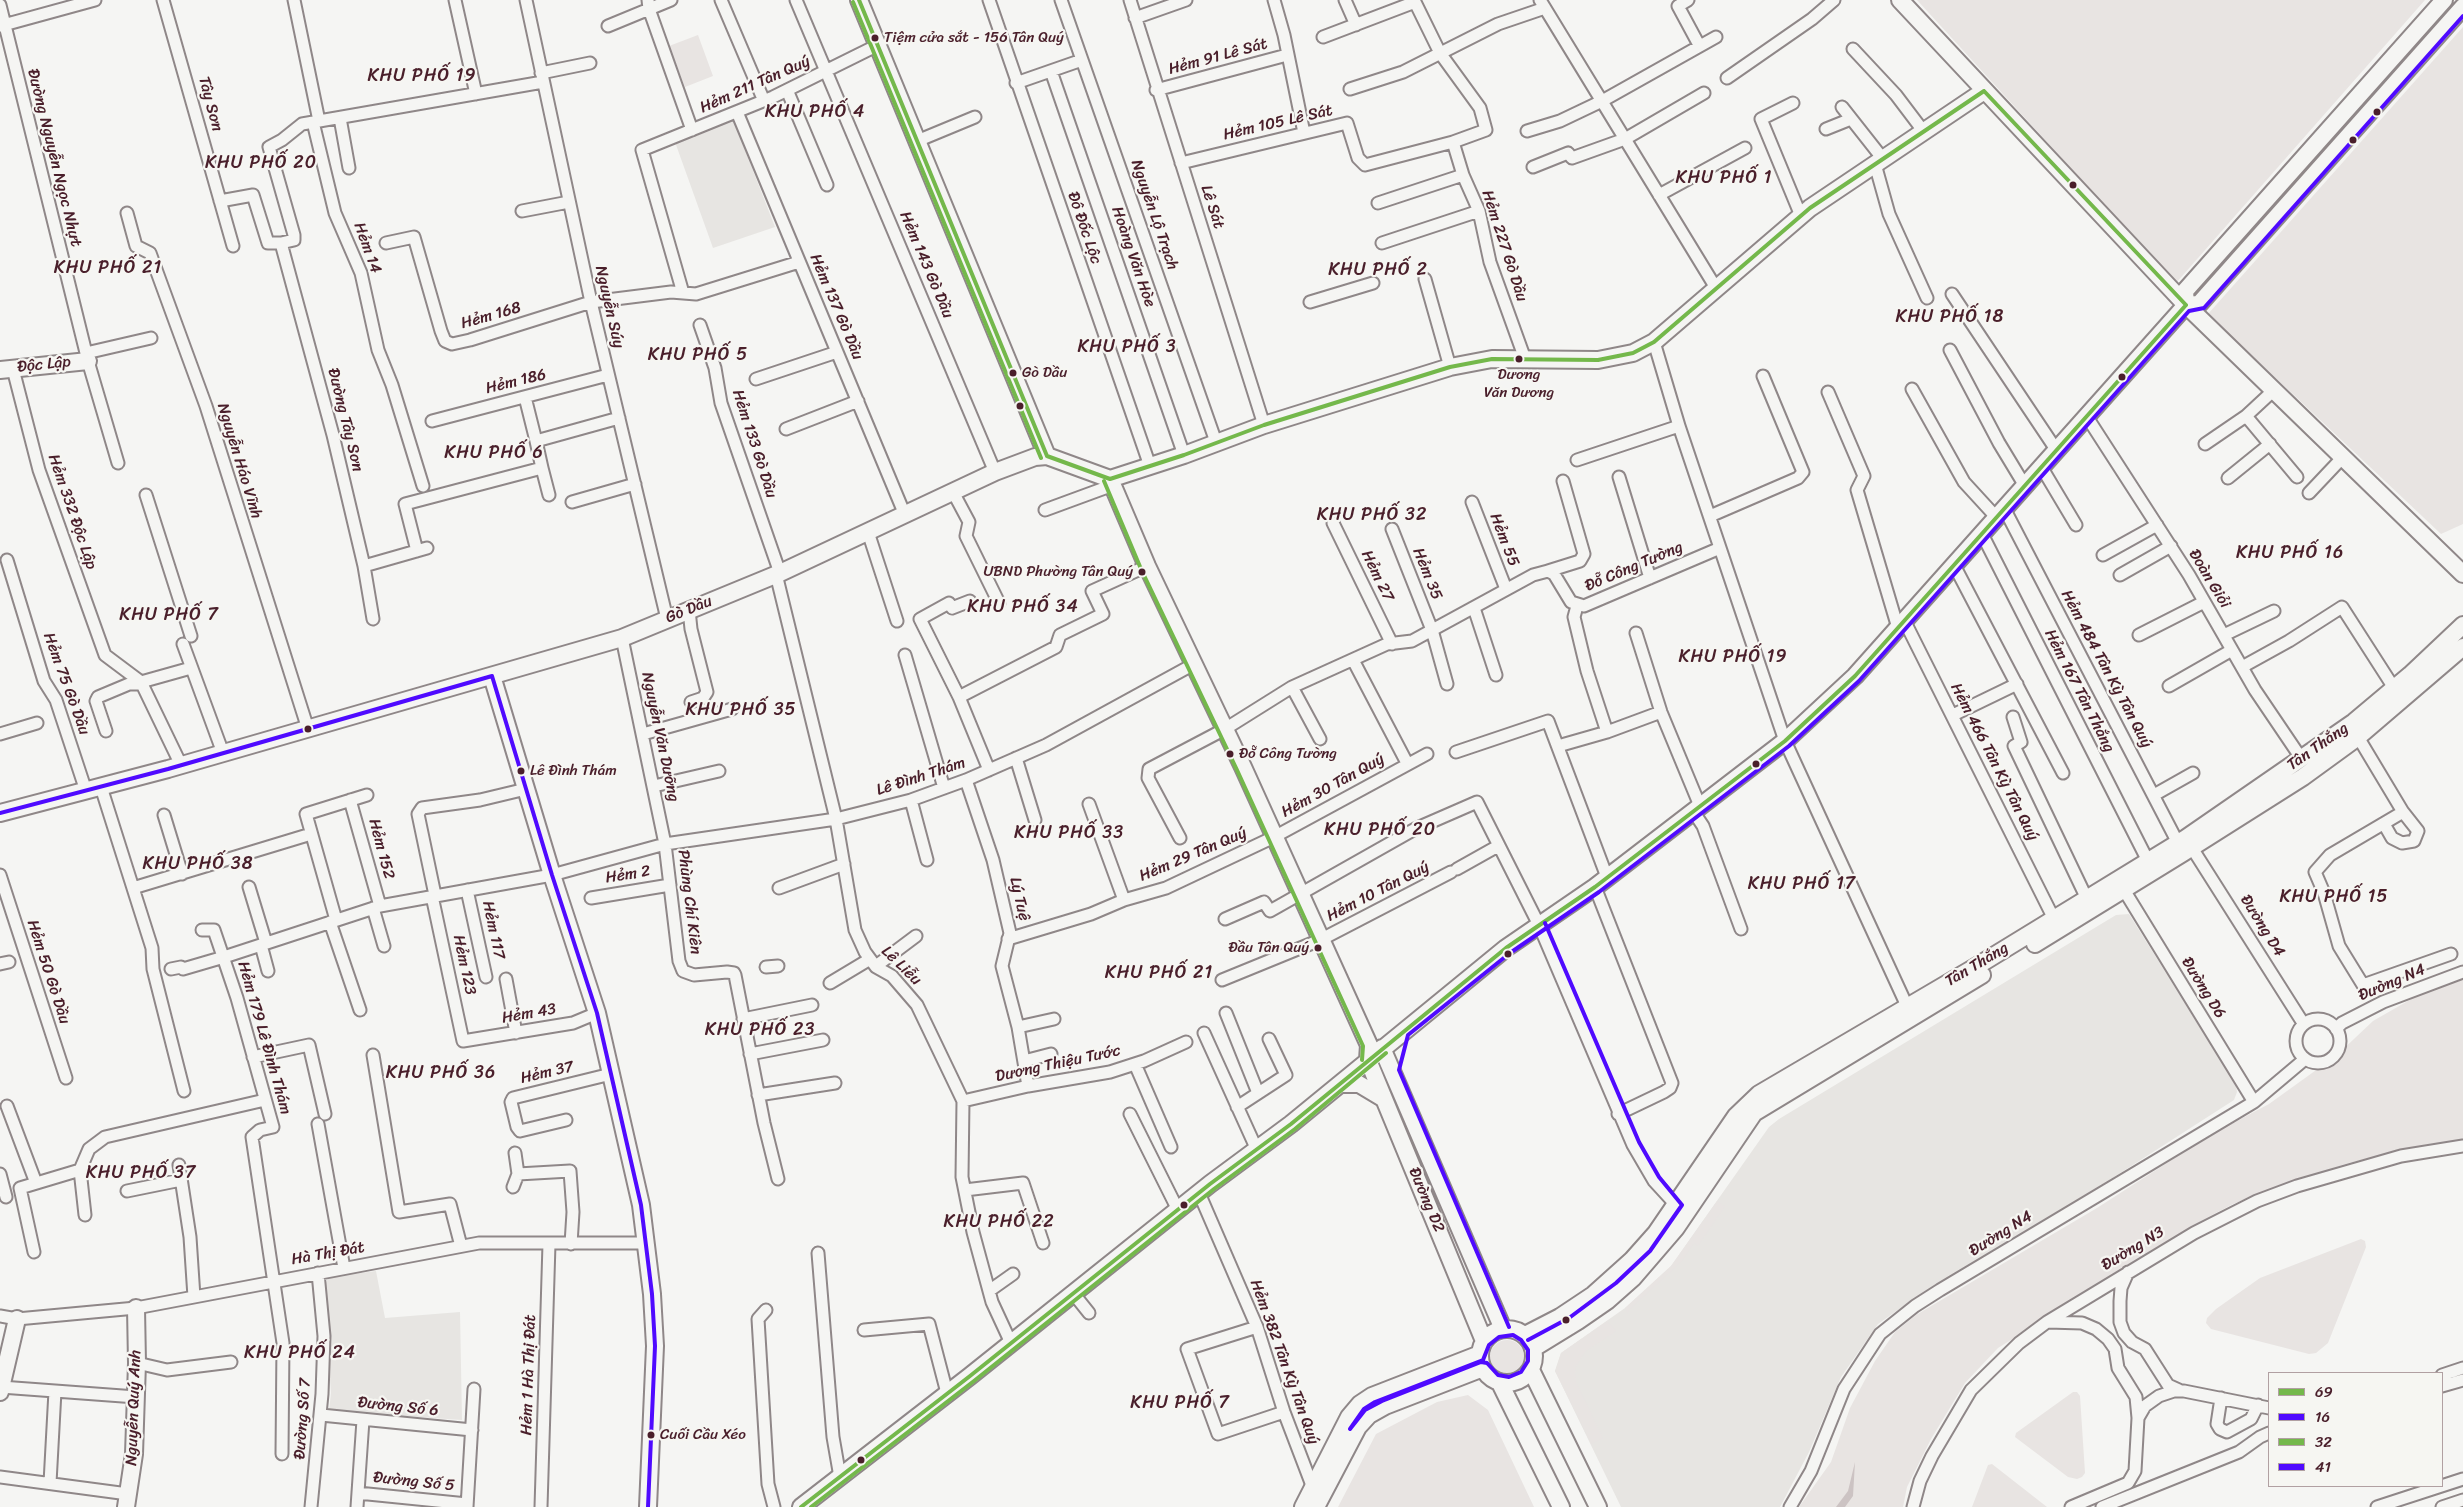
<!DOCTYPE html>
<meta charset="utf-8">
<style>
body{margin:0}
#map{position:relative;width:2463px;height:1507px;overflow:hidden;background:#f5f5f3;font-family:Sriracha,sans-serif}
canvas{display:block}
.legend{position:absolute;left:2268px;top:1372px;width:175px;height:115px;box-sizing:border-box;background:#f6f6f2;border:1px solid #b1a0a2;margin:0;padding:6px 9px;list-style:none;font-size:15px;color:#4a1f2b}
.legend li{display:flex;align-items:center;gap:10px;height:25px}
.legend b{width:25px;border:1px solid #b1a0a2}
</style>
<div id="map">
<canvas width="2463" height="1507"></canvas>
<ul class="legend">
<li><b style="height:6px;background:#74b84b"></b>69</li>
<li><b style="height:6px;background:#4f0aff"></b>16</li>
<li><b style="height:6px;background:#74b84b"></b>32</li>
<li><b style="height:6px;background:#4f0aff"></b>41</li>
</ul>
</div>
<script>
const context = document.querySelector('canvas').getContext('2d');
context.lineJoin = 'round';
function paint(path, color) { context.fillStyle = color; context.fill(path, 'evenodd'); }
const poly = rows => new Path2D(rows.map(r => 'M' + r).join(''));
function stroke(path, color, width, dash) { context.strokeStyle = color; context.lineWidth = width; context.lineCap = dash ? 'butt' : 'round'; context.setLineDash(dash || []); context.stroke(path); }
function write(font, color, halo, rows, align = 'center') {
  context.font = font + ' Sriracha,sans-serif'; context.lineWidth = 4.5; context.setLineDash([]); context.textBaseline = 'middle'; context.strokeStyle = halo; context.fillStyle = color; for (const [text, x, y, turn = 0] of rows) {
    context.save(); context.translate(x, y); context.rotate((+turn || 0) * Math.PI / 180); context.textAlign = isNaN(turn) ? turn : align; if (halo) context.strokeText(text, 0, 0); context.fillText(text, 0, 0); context.restore();
  }
}
const built = poly([
 [733,119,775,227,713,248,675,142],
 [2129,914,2236,1085,2237,1092,2234,1100,2013,1242,1902,1307,1878,1324,1841,1377,1809,1452,1780,1507,1621,1507,1555,1371,1561,1353,1625,1308,1671,1266,1769,1127,1779,1119,2116,915],
 [376,1271,385,1318,460,1312,462,1420,329,1411,331,1393,323,1288,329,1277]
]);
const green = poly([
 [1917,0,2425,0,2176,283],
 [2463,27,2463,524,2441,534,2208,314],
 [698,35,713,76,685,87,669,46],
 [2463,978,2463,1142,2429,1144,2399,1150,2342,1165,2264,1192,2233,1204,2203,1220,1998,1348,1965,1383,1931,1439,1907,1487,1903,1507,1799,1507,1831,1462,1850,1408,1875,1361,1895,1332,1916,1315,2097,1208,2212,1134,2269,1104,2337,1055,2373,1021,2427,990],
 [1717,1201,1725,1206,1698,1246,1694,1243,1682,1261,1629,1310,1628,1314,1625,1308,1671,1266],
 [2361,1239,2365,1241,2366,1247,2328,1343,2316,1353,2309,1354,2211,1329,2206,1323,2207,1318,2216,1309,2260,1278],
 [1607,1321,1616,1331,1585,1352,1575,1368,1576,1382,1603,1438,1591,1444,1555,1371,1561,1353],
 '1490 1357a17 17 0 1 1 34 0a17 17 0 1 1-34 0Z',
 [2073,1392,2077,1392,2080,1396,2085,1473,2082,1477,2077,1479,2068,1477,2015,1437,2016,1433],
 [1468,1395,1488,1410,1534,1507,1338,1507,1376,1434,1437,1402],
 [1992,1464,2047,1507,1972,1507,1988,1465]
]);
const water = poly([
 [1855,1462,1853,1496,1845,1507,1836,1507,1848,1491]
]);
const street = poly([
 [163,0,233,246],
 [294,0,319,121],
 [455,0,476,94],
 [526,0,591,302,667,619],
 [648,0,649,9,692,130],
 [721,0,764,101],
 [796,0,995,472],
 [989,0,1150,466],
 [1061,0,1216,442],
 [1130,0,1264,425],
 [1274,0,1284,35,1304,133],
 [1345,0,1356,25],
 [1540,0,1716,288],
 [1688,0,1678,6,1699,45],
 [0,5,88,361,118,463],
 [1135,18,1186,0],
 [0,26,95,0],
 [608,26,671,0],
 [1323,37,1415,2],
 [1853,49,1896,95,1924,132],
 [1051,71,1184,455],
 [541,73,590,63],
 [1727,78,1812,19,1834,0],
 [1016,83,1082,60],
 [1350,89,1403,72,1498,24,1545,8],
 [787,90,827,185],
 [1156,90,1287,55],
 [1793,103,1761,119,1801,216],
 [1842,107,1883,159],
 [737,112,905,515],
 [340,118,349,168],
 [313,122,335,213,361,273,378,350,392,385,423,486],
 [1826,129,1851,119],
 [1527,131,1560,121,1602,101,1716,37],
 [917,141,975,117],
 [1453,142,1463,175,1479,211,1490,262,1525,359],
 [1181,163,1347,123,1358,158,1365,165,1453,142,1486,130,1480,108,1440,53,1414,0],
 [1875,164,1889,214,1927,298],
 [1533,167,1568,153,1572,158,1625,139,1704,93],
 [1659,195,1745,148],
 [220,201,253,195,268,243,281,243,333,435,364,566,373,619],
 [1378,203,1463,175],
 [522,211,569,202],
 [127,213,136,246,150,253,206,406,308,729],
 [281,243,294,240,294,235,269,147,282,140,302,124,543,82],
 [386,243,414,237,441,331,445,341,452,344,470,340,591,302,671,292,696,294,799,262],
 [1382,243,1479,211],
 [1425,279,1450,367],
 [683,293,642,150,773,97,878,45],
 [1952,294,2057,451],
 [1310,302,1373,283],
 [700,325,715,368,721,403,780,573],
 [1654,342,1679,426,1785,741,1907,1006],
 [1950,350,1999,443,2025,486],
 [86,353,151,338],
 [13,369,39,470,105,655,141,682,181,765],
 [756,379,837,352],
 [1912,389,1964,482,1997,518],
 [2274,390,2246,416,2297,477],
 [1828,392,1864,476,1857,490,1898,628],
 [525,397,536,441],
 [2087,417,2189,575,2255,690,2301,758],
 [432,421,608,375],
 [786,429,858,401],
 [2205,444,2246,416],
 [1577,460,1679,426],
 [542,468,549,495],
 [2042,468,2076,525],
 [1619,477,1650,578],
 [2228,478,2270,444],
 [953,492,969,522,966,536,999,603],
 [2309,493,2343,457],
 [146,495,191,636],
 [572,502,635,484],
 [1472,502,1506,589],
 [1045,510,1113,485],
 [2005,510,2178,843],
 [1710,516,1798,478,1803,472,1763,376],
 [1333,523,1392,644],
 [1392,529,1432,630,1447,684],
 [868,532,897,621],
 [1982,534,2148,861],
 [417,551,405,504,542,468,536,441,619,418],
 [2103,555,2157,525],
 [7,560,44,681,56,700,86,791],
 [1954,565,2063,773],
 [364,566,427,548],
 [1548,571,1580,561,1584,554,1563,481],
 [776,574,836,819,855,930,865,952,876,967,892,976,917,1005,963,1101,962,1177,973,1232,992,1302,1011,1343],
 [2120,575,2171,546],
 [970,601,952,608,949,603,920,619,959,697,989,770],
 [1577,606,1574,617,1587,671,1607,732],
 [1474,608,1496,675],
 [689,610,691,629,707,692,703,698,691,702],
 [1904,620,2054,919],
 [1636,633,1661,712,1700,806],
 [2139,635,2204,602],
 [2224,635,2274,611],
 [622,638,665,844,679,961,683,971,694,975,727,972,734,973,735,975,764,1123,778,1179],
 [183,644,223,753],
 [905,655,944,788],
 [1353,660,1407,763],
 [2242,667,2289,641,2342,607,2394,688],
 [141,682,191,668],
 [2169,686,2232,650],
 [1292,687,1320,739],
 [959,697,1056,647,1060,635,1103,614,1092,591,1147,566],
 [1953,715,2017,684],
 [2013,717,2021,742,2014,746,2087,899],
 [106,731,96,701,98,697,129,684,142,684],
 [0,734,37,723],
 [643,734,732,709],
 [2358,737,2403,812,2330,855,2315,872,2324,893,2339,946,2363,985,2451,954],
 [1558,746,1607,732,1661,712],
 [1456,752,1548,721,1607,877],
 [1016,758,1035,820],
 [966,780,993,860,1010,933,1002,966,1018,1027,1028,1086],
 [654,786,719,771],
 [101,787,152,948,153,969,184,1091],
 [2154,795,2193,773],
 [350,800,380,906],
 [911,800,927,860],
 [1089,804,1124,900],
 [1693,811,1703,826,1741,929],
 [164,815,182,874],
 [2384,824,2392,838,2402,843,2414,841,2418,831,2403,812],
 [1180,838,1148,778,1149,769,1225,729,1292,687,1387,644,1412,641,1533,575,1548,571,1554,574,1571,602,1584,606,1720,548],
 [2192,848,2303,1023],
 [1457,869,1498,846],
 [0,875,66,1078],
 [249,887,266,943],
 [1595,887,1672,1083,1670,1088,1664,1092,1618,1114],
 [133,888,311,834],
 [779,888,844,864],
 [467,890,486,977],
 [2124,890,2254,1102],
 [435,895,418,814,422,808,480,800,526,789],
 [432,896,463,1041,573,1023,597,1013],
 [591,898,670,885],
 [373,908,384,946],
 [1225,919,1264,902,1270,911,1415,829,1477,802,1539,925,1633,1145,1654,1181,1676,1205],
 [336,920,306,814,367,795],
 [330,922,360,1010],
 [202,930,214,930,237,998,273,1127,260,1130,252,1137,283,1343,282,1454],
 [1008,939,1091,914,1124,900,1166,888,1274,837,1427,754],
 [261,945,268,971],
 [0,964,9,962],
 [876,966,916,936],
 [766,967,778,966],
 [171,969,181,967,183,969,224,957,380,906,552,875,665,844,836,819,911,800,966,780,1046,745,1194,664],
 [506,979,516,1033],
 [1222,980,1320,940,1451,872],
 [830,983,870,959],
 [1226,1013,1258,1093],
 '2296 1041a22 22 0 1 1 44 0a22 22 0 1 1-44 0Z',
 [743,1019,812,1005],
 [1018,1027,1054,1019],
 [2336,1029,2342,1023,2383,1002,2463,972],
 [1204,1033,1257,1150],
 [750,1054,823,1040],
 [373,1055,399,1212,450,1204,461,1246],
 [253,1057,309,1045,325,1114],
 [1024,1061,1051,1054],
 [1135,1064,1171,1147],
 [758,1095,835,1083],
 [963,1101,1028,1086,1110,1072,1144,1061,1186,1042],
 [7,1106,36,1183],
 [1237,1107,1286,1075,1269,1039],
 [1130,1114,1178,1210],
 [566,1120,520,1131,517,1127,511,1102,513,1098,611,1074],
 [318,1124,344,1268],
 [515,1153,518,1174,570,1171,573,1212,571,1244],
 [179,1165,190,1237,194,1297],
 [0,1174,6,1197],
 [513,1187,518,1174],
 [965,1190,1023,1183,1043,1243],
 [127,1191,181,1180],
 [1199,1193,1257,1327,1284,1412,1313,1488],
 [85,1215,80,1170,89,1149,105,1137,265,1100],
 [34,1252,20,1188,80,1170],
 [818,1253,833,1437,840,1477],
 [2128,1272,2121,1288,2120,1301,2120,1322,2124,1333,2132,1342,2145,1349,2168,1385,2179,1390],
 [989,1291,1013,1274],
 [1073,1293,1089,1313],
 [766,1310,758,1319,768,1484,774,1507],
 [0,1316,17,1319,136,1308,479,1243,646,1243],
 [2048,1322,2082,1323,2096,1329,2108,1339,2115,1349,2118,1368,2136,1397,2138,1418],
 [1257,1327,1187,1349,1218,1434,1284,1412],
 [864,1330,929,1324,947,1393],
 [137,1363,167,1370,231,1362],
 [2442,1375,2463,1368],
 [2442,1386,2463,1380],
 [1,1387,136,1397],
 [2221,1398,2217,1424,2220,1429,2227,1432,2251,1419,2258,1405],
 [321,1415,472,1430],
 [0,1477,128,1494],
 [50,1483,55,1391],
 [358,1493,467,1504],
 [311,1507,322,1394,324,1336,318,1273],
 [357,1507,363,1420],
 [467,1507,474,1389],
 [541,1507,549,1244],
 [1790,1507,1811,1471,1844,1389,1880,1334,1915,1306,1940,1290,2254,1102,2305,1059],
 [1913,1507,1920,1481,1932,1456,1971,1390,2019,1343,2047,1322,2194,1233,2257,1201,2297,1186,2401,1156,2463,1146],
 [2071,1507,2128,1483,2135,1471,2138,1418,2145,1406,2159,1396,2174,1391,2184,1391,2269,1408],
 [2102,1507,2239,1452,2260,1437,2269,1433],
 [2377,1507,2463,1479],
 [2442,1507,2463,1500]
]);
const secondary = poly([
 [859,0,1047,456],
 [1900,0,2186,305,2463,574],
 [2186,305,2185,291,2444,0],
 [0,370,88,361],
 [1110,479,1147,566,1243,767,1369,1045,1368,1060,1484,1341],
 [492,676,552,875,597,1013,641,1205,652,1294,655,1346,648,1507],
 [0,813,168,769,622,638,780,573,995,472,1035,457,1047,456,1110,479,1184,455,1264,425,1450,367,1492,359,1598,360,1633,353,1654,342,1810,208,1984,91],
 [2035,944,2183,853,2303,777,2358,737,2463,647],
 [1382,1048,1503,1329],
 [1341,1084,1359,1084,1384,1099],
 '1480 1356a27 27 0 1 1 54 0a27 27 0 1 1-54 0Z',
 [1525,1335,1560,1317,1593,1295,1632,1260,1656,1233,1736,1116,1759,1094,1977,966,2186,838,2354,722,2410,675,2463,625],
 [1534,1348,1578,1321,1607,1301,1633,1278,1676,1228,1754,1113,1982,975],
 [1531,1370,1598,1507],
 [1500,1383,1561,1507],
 [0,1392,17,1319],
 [126,1507,134,1454,137,1363,136,1308],
 [801,1507,970,1376,1210,1184,1291,1124,1506,948,1595,887,1785,741,1855,676,2186,305,2199,304,2463,7],
 [1303,1507,1349,1417,1360,1404,1372,1396,1480,1354],
 [1316,1507,1358,1427,1369,1415,1385,1406,1483,1368]
]);
const bus1 = poly([
 [859,0,1047,456],
 [1984,91,2186,305],
 [1047,456,1110,479,1184,455,1264,425,1450,367,1492,359,1598,360,1633,353,1654,342,1810,208,1984,91],
 [801,1507,970,1376,1210,1184,1291,1124,1506,948,1595,887,1785,741,1855,676,2186,305]
]);
const bus2 = poly([
 [1509,1327,1399,1070,1408,1035,1510,953,1599,892,1789,746,1859,681,2189,311,2204,308,2463,16],
 [1513,1335,1521,1340,1528,1350,1528,1361,1521,1372,1509,1377,1498,1375,1487,1363,1481,1362,1382,1401,1365,1410,1350,1429,1364,1409,1375,1402,1483,1360,1489,1345,1499,1337,1513,1335],
 [1528,1340,1569,1318,1616,1283,1650,1251,1682,1205,1659,1177,1639,1142,1545,923]
]);
const bus3 = poly([
 [853,2,1041,458],
 [1104,481,1141,569,1237,770,1363,1046,1362,1060],
 [811,1507,974,1381,1214,1189,1295,1129,1386,1053]
]);
const bus4 = poly([
 [492,676,552,875,597,1013,641,1205,652,1294,655,1346,648,1507],
 [0,813,168,769,492,676]
]);
const markers = [
 [875,38,4.5,"#4a1f2b"],
 [2377,112,4.5,"#4a1f2b"],
 [2353,140,4.5,"#4a1f2b"],
 [2073,185,4.5,"#4a1f2b"],
 [1519,359,4.5,"#4a1f2b"],
 [1013,373,4.5,"#4a1f2b"],
 [2122,377,4.5,"#4a1f2b"],
 [1020,406,4.5,"#4a1f2b"],
 [1142,572,4.5,"#4a1f2b"],
 [308,729,4.5,"#4a1f2b"],
 [1230,754,4.5,"#4a1f2b"],
 [1756,764,4.5,"#4a1f2b"],
 [521,771,4.5,"#4a1f2b"],
 [1318,948,4.5,"#4a1f2b"],
 [1508,954,4.5,"#4a1f2b"],
 [1184,1205,4.5,"#4a1f2b"],
 [1566,1320,4.5,"#4a1f2b"],
 [651,1435,4.5,"#4a1f2b"],
 [861,1460,4.5,"#4a1f2b"]
];
const busNames = [
 ["Tiệm cửa sắt - 156 Tân Quý",884,38],
 ["Gò Dầu",1022,373],
 ["Dương",1519,375,"center"],
 ["Văn Dương",1519,393,"center"],
 ["UBND Phường Tân Quý",1133,572,"right"],
 ["Đỗ Công Tường",1239,754],
 ["Lê Đình Thám",530,771],
 ["Đầu Tân Quý",1309,948,"right"],
 ["Cuối Cầu Xéo",660,1435]
];
const streetNames = [
 ["Hẻm 91 Lê Sát",1218,57,-15],
 ["Hẻm 211 Tân Quý",755,85,-24],
 ["Tây Sơn",210,104,75],
 ["Hẻm 105 Lê Sát",1278,123,-13],
 ["Đường Nguyễn Ngọc Nhựt",54,158,76],
 ["Lê Sát",1212,207,72],
 ["Nguyễn Lộ Trạch",1154,215,71],
 ["Đô Đốc Lộc",1084,228,71],
 ["Hẻm 227 Gò Dầu",1504,246,72],
 ["Hẻm 14",367,248,70],
 ["Hoàng Văn Hòe",1133,257,71],
 ["Hẻm 143 Gò Dầu",926,265,67],
 ["Nguyễn Súy",609,307,77],
 ["Hẻm 137 Gò Dầu",836,307,67],
 ["Hẻm 168",491,316,-16],
 ["Độc Lập",44,365,-6],
 ["Hẻm 186",516,382,-14],
 ["Đường Tây Sơn",345,420,76],
 ["Hẻm 133 Gò Dầu",754,444,72],
 ["Nguyễn Háo Vĩnh",239,461,73],
 ["Hẻm 332 Độc Lập",72,512,71],
 ["Hẻm 55",1504,540,69],
 ["Đỗ Công Tường",1634,567,-23],
 ["Hẻm 35",1427,574,68],
 ["Hẻm 27",1377,576,64],
 ["Đoàn Giỏi",2209,579,59],
 ["Gò Dầu",689,610,-22],
 ["Hẻm 484 Tân Kỳ Tân Quý",2106,669,62],
 ["Hẻm 75 Gò Dầu",66,684,70],
 ["Hẻm 167 Tân Thắng",2079,691,63],
 ["Nguyễn Văn Dưỡng",660,737,78],
 ["Tân Thắng",2318,747,-35],
 ["Hẻm 466 Tân Kỳ Tân Quý",1994,762,63],
 ["Lê Đình Thám",921,777,-18],
 ["Hẻm 30 Tân Quý",1333,786,-29],
 ["Hẻm 152",381,849,75],
 ["Hẻm 29 Tân Quý",1193,855,-23],
 ["Hẻm 2",628,875,-9],
 ["Hẻm 10 Tân Quý",1378,892,-27],
 ["Lý Tuệ",1019,899,77],
 ["Phùng Chí Kiên",689,902,83],
 ["Đường D4",2262,926,58],
 ["Hẻm 117",493,930,78],
 ["Hẻm 123",464,965,78],
 ["Tân Thắng",1977,965,-31],
 ["Lê Liễu",901,966,44],
 ["Hẻm 50 Gò Dầu",48,972,72],
 ["Đường N4",2392,983,-23],
 ["Đường D6",2203,988,58],
 ["Hẻm 43",529,1014,-10],
 ["Hẻm 179 Lê Đình Thám",264,1038,74],
 ["Dương Thiệu Tước",1058,1064,-12],
 ["Hẻm 37",547,1073,-13],
 ["Đường D2",1426,1200,67],
 ["Đường N4",2001,1234,-32],
 ["Đường N3",2133,1249,-31],
 ["Hà Thị Đát",328,1254,-10],
 ["Hẻm 382 Tân Kỳ Tân Quý",1284,1362,70],
 ["Hẻm 1 Hà Thị Đát",529,1375,-88],
 ["Đường Số 6",398,1407,6],
 ["Nguyễn Quý Anh",134,1408,-88],
 ["Đường Số 7",303,1419,-86],
 ["Đường Số 5",414,1482,6]
];
const neighbourhoodNames = [
 ["KHU PHỐ 19",422,76],
 ["KHU PHỐ 4",815,112],
 ["KHU PHỐ 20",261,163],
 ["KHU PHỐ 1",1724,178],
 ["KHU PHỐ 21",108,268],
 ["KHU PHỐ 2",1378,270],
 ["KHU PHỐ 18",1950,317],
 ["KHU PHỐ 3",1127,347],
 ["KHU PHỐ 5",698,355],
 ["KHU PHỐ 6",494,453],
 ["KHU PHỐ 32",1372,515],
 ["KHU PHỐ 16",2290,553],
 ["KHU PHỐ 34",1023,607],
 ["KHU PHỐ 7",169,615],
 ["KHU PHỐ 19",1733,657],
 ["KHU PHỐ 35",741,710],
 ["KHU PHỐ 20",1380,830],
 ["KHU PHỐ 33",1069,833],
 ["KHU PHỐ 38",198,864],
 ["KHU PHỐ 17",1802,884],
 ["KHU PHỐ 15",2334,897],
 ["KHU PHỐ 21",1159,973],
 ["KHU PHỐ 23",760,1030],
 ["KHU PHỐ 36",441,1073],
 ["KHU PHỐ 37",141,1173],
 ["KHU PHỐ 22",999,1222],
 ["KHU PHỐ 24",300,1353],
 ["KHU PHỐ 7",1180,1403]
];
paint(built, '#e7e5e2');
paint(green, '#e8e4e2');
paint(water, '#ccc3c3');
stroke(street, '#8f8788', 15);
stroke(secondary, '#8f8788', 20);
stroke(street, '#f5f5f3', 11);
stroke(secondary, '#f5f5f3', 16);
stroke(bus1, '#74b84b', 4);
stroke(bus2, '#4f0aff', 4);
stroke(bus3, '#74b84b', 4);
stroke(bus4, '#4f0aff', 4);
for (const [x, y, r, color] of markers) { const dot = new Path2D(); dot.arc(x, y, r, 0, 2 * Math.PI); context.fillStyle = color; context.fill(dot); stroke(dot, '#f6f6f2', 2); }
write('15px', '#4a1f2b', '#f6f6f2', busNames, 'left');
write('16px', '#4a1f2b', '#f6f6f2', streetNames);
context.letterSpacing = '1px';
write('18px', '#4a1f2b', '#f6f6f2', neighbourhoodNames);
context.letterSpacing = '0px';
</script>
